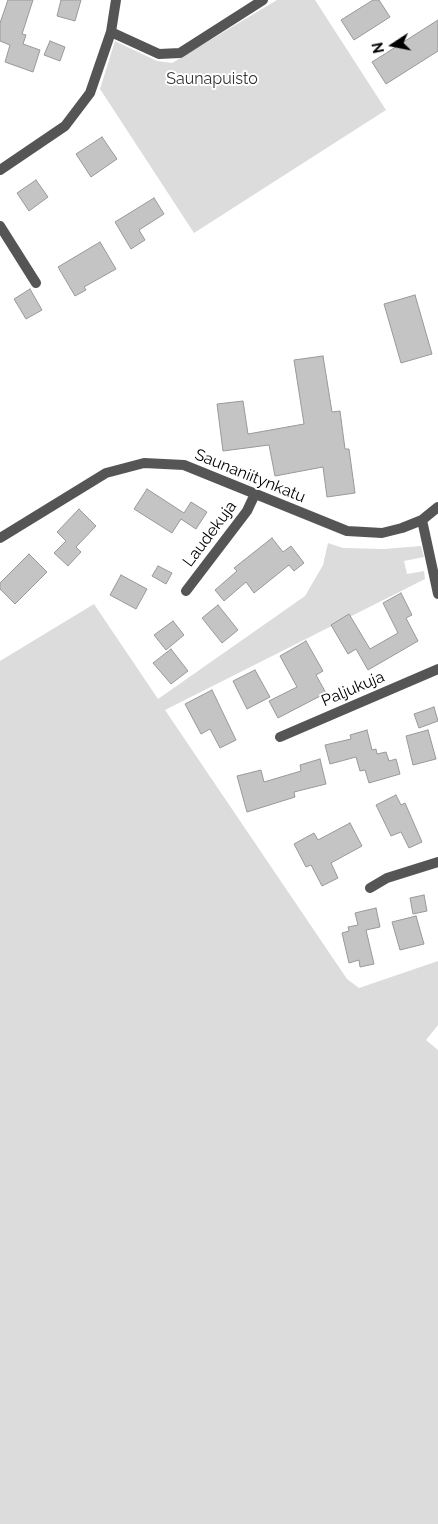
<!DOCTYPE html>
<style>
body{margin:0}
#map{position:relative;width:438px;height:1524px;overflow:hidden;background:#fff;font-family:Raleway,sans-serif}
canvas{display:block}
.north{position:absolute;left:368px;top:20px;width:50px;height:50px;-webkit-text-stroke:4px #fff;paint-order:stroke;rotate:259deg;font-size:14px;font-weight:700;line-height:20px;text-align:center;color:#000}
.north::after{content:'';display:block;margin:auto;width:18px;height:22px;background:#000;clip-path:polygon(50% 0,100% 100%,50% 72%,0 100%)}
</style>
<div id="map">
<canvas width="438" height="1524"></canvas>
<div class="north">N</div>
</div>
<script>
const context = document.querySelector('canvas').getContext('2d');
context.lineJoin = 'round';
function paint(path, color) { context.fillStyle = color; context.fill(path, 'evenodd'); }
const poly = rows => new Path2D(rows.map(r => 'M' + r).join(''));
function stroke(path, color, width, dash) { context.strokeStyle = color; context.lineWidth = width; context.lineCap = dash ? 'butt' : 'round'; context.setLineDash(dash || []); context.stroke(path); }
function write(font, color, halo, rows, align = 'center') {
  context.font = font + ' Raleway,sans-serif'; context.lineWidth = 4; context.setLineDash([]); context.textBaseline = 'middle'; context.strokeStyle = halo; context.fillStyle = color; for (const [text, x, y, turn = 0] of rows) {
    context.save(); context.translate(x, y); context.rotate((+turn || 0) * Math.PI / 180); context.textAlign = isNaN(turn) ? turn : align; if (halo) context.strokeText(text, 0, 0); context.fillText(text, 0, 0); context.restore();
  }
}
const green = poly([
 [277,0,315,0,386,110,194,233,100,89,115,41,157,61,172,63],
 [328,543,343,548,384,549,421,546,424,557,404,561,407,574,424,571,425,579,165,710,347,979,359,988,438,961,438,1025,426,1040,438,1050,438,1524,0,1524,0,661,94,604,158,699,305,596,323,565]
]);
const building = poly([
 [8,0,33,0,22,34,26,35,23,44,40,50,33,72,5,62,10,45,0,41,0,23,8,0],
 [61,0,81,0,75,21,57,16,61,0],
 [373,0,379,0,390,17,354,40,341,20,373,0],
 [438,20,438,51,386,84,372,62,438,20],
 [50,41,65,47,60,61,44,55,50,41],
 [102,137,117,159,91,177,76,154,102,137],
 [36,180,48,197,29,211,17,193,36,180],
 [154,198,164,214,139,230,145,240,131,249,115,222,154,198],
 [100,242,116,269,84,287,86,290,75,296,58,267,100,242],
 [30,289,42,310,26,319,14,299,30,289],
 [415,295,432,354,401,363,384,304,415,295],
 [323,356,332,412,340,411,345,449,349,449,355,493,327,497,323,467,275,476,269,445,223,451,217,404,243,401,248,434,304,424,294,360,323,356],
 [147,489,184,513,191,502,207,512,196,529,181,519,172,533,134,509,147,489],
 [79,509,96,526,76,547,81,552,68,566,54,553,66,541,57,532,79,509],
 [272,538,283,552,291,546,304,563,294,571,289,565,254,593,246,582,224,601,215,590,237,571,234,568,272,538],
 [29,554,47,572,15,604,0,589,0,583,29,554],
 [158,566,172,573,166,584,152,576,158,566],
 [121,575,147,589,136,609,110,595,121,575],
 [401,593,412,615,406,618,418,641,368,670,356,649,348,654,331,625,349,614,370,649,398,633,383,603,401,593],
 [218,605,238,630,222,643,202,618,218,605],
 [173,621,184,635,166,650,154,635,173,621],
 [306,641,323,671,316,675,326,693,278,718,269,701,297,687,280,656,306,641],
 [171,649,188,671,171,684,153,663,171,649],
 [255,670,270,697,247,709,233,681,255,670],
 [212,690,236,740,220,748,210,729,201,734,185,704,212,690],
 [434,707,438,721,419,728,414,714,434,707],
 [367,730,372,750,376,749,377,754,386,752,389,761,396,759,400,774,369,783,365,770,360,771,356,757,330,764,325,745,351,739,350,735,367,730],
 [428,730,436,759,413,765,406,736,428,730],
 [320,759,326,784,294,792,295,797,247,812,237,776,261,770,264,782,301,771,300,765,320,759],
 [396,795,401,805,405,803,422,842,409,848,401,832,391,836,376,805,396,795],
 [350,823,362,846,331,863,338,878,322,886,311,865,306,867,294,844,314,833,318,840,350,823],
 [424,895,427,911,413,914,410,898,424,895],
 [376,908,380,927,366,930,374,964,360,967,359,960,349,963,342,933,349,931,348,927,358,925,355,913,376,908],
 [416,916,424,944,400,950,392,922,416,916]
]);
const minor = poly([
 [111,32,159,54,180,53,263,0],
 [0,170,65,126,90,93,111,32,116,0],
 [0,226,36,283],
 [422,520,438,594],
 [0,538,106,473,144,463,184,465,347,531,382,533,402,528,422,520,438,507],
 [186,591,247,511,255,494],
 [280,737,438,669],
 [370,888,387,878,438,862]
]);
const parkNames = [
 ["Saunapuisto",212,79]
];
const streetNames = [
 ["Saunaniitynkatu",250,476,22],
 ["Laudekuja",210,534,-53],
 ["Paljukuja",353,689,-23]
];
paint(green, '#dcdcdc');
paint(building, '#c4c4c4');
stroke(building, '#999', 1);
stroke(minor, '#555', 10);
write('16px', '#333', '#fff', parkNames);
write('16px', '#000', '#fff', streetNames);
</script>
